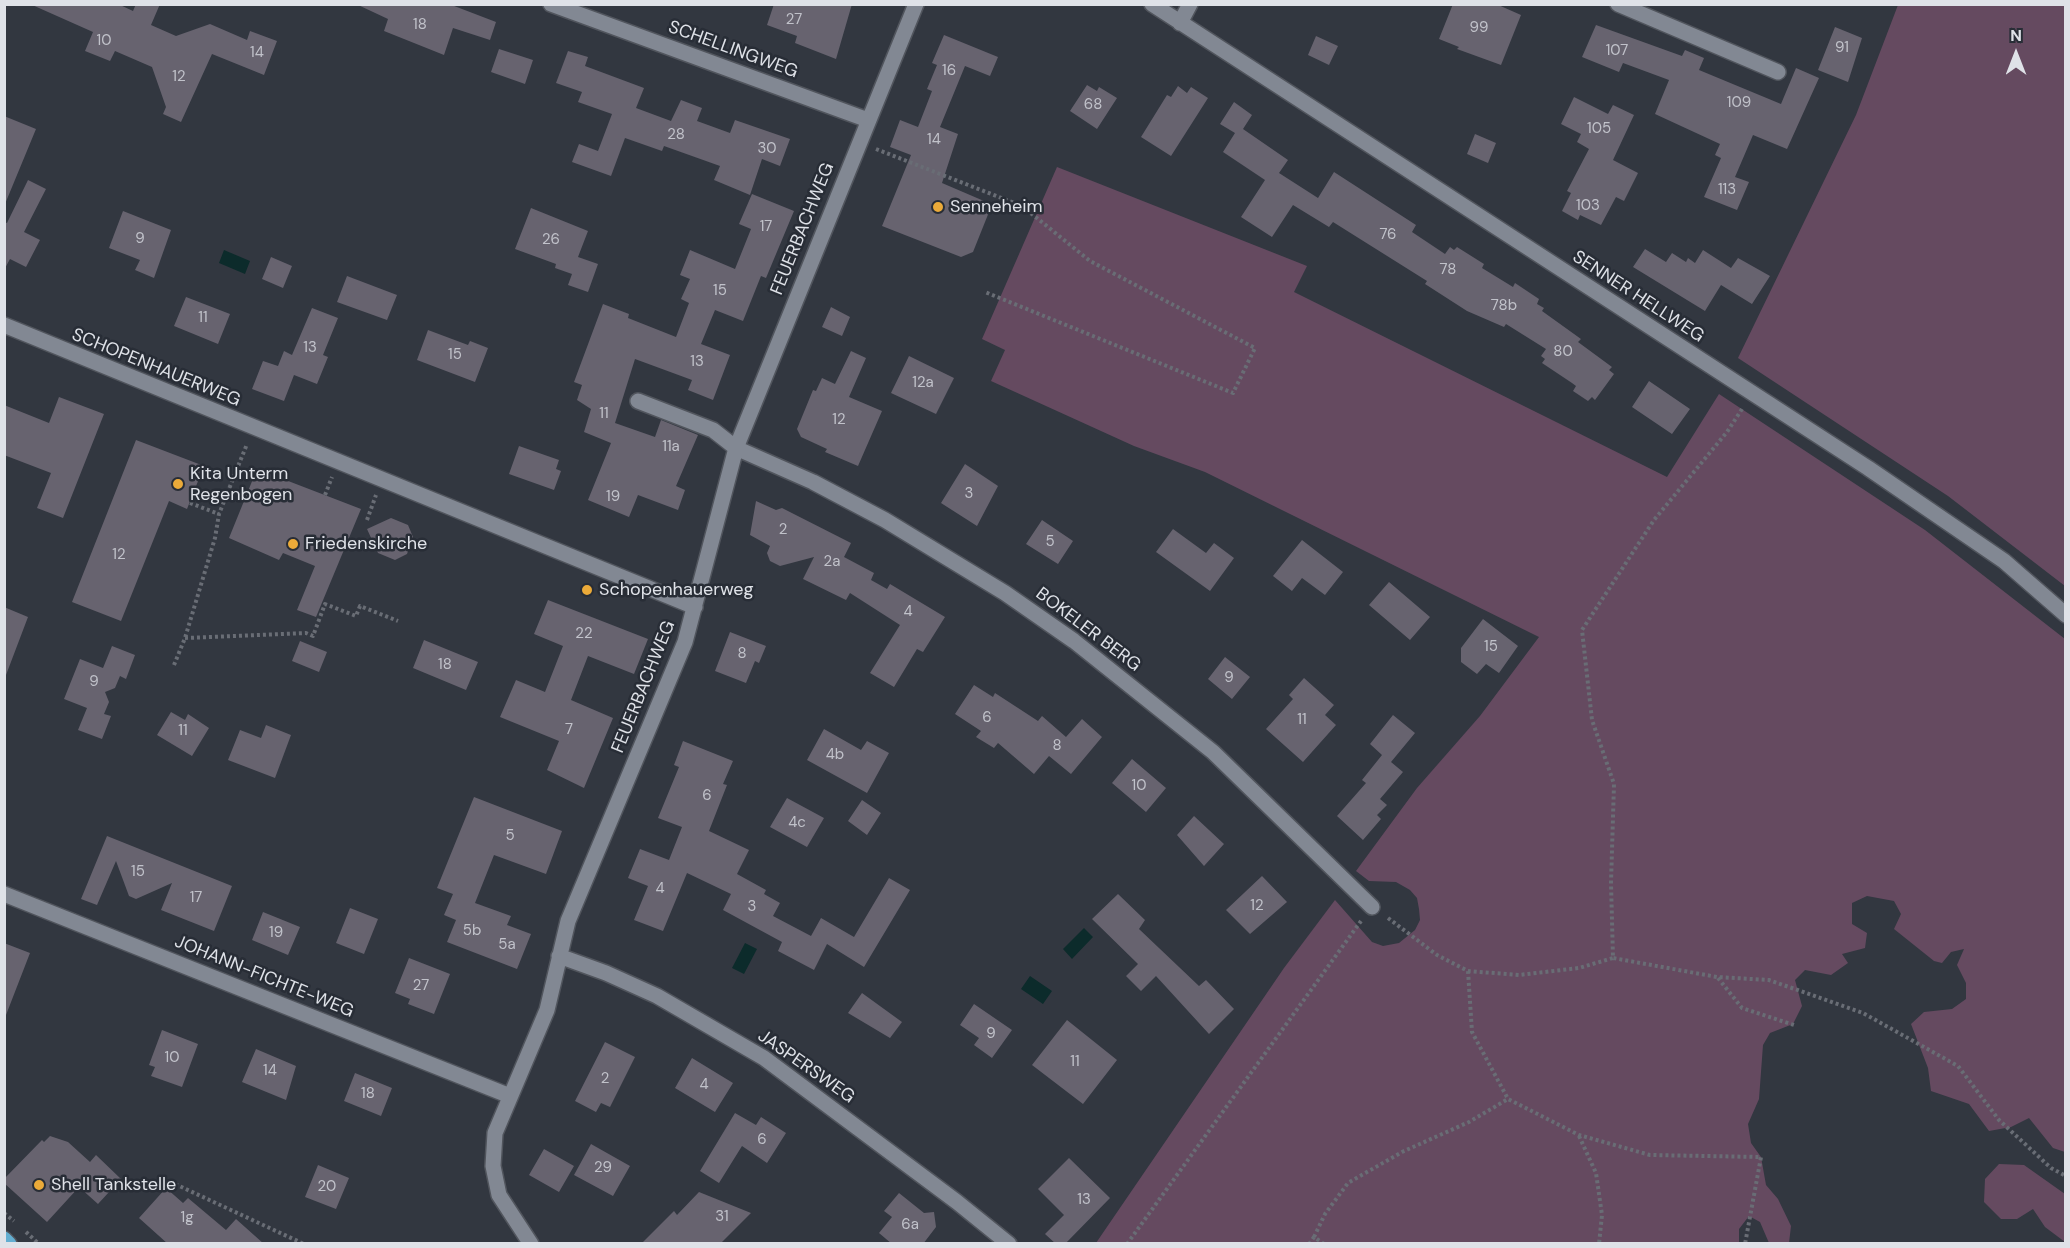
<!DOCTYPE html>
<style>
body{margin:0}
#map{position:relative;width:2070px;height:1248px;overflow:hidden;background:#323740;font-family:"DM Sans",sans-serif}
canvas{display:block}
.frame{position:absolute;inset:0;border:6px solid #dfe2e8;pointer-events:none}
.north{position:absolute;left:1986px;top:24px;width:60px;height:60px;-webkit-text-stroke:4px #282d36;paint-order:stroke;rotate:0deg;font-size:16px;font-weight:700;line-height:24px;text-align:center;color:#dfe2e8}
.north::after{content:'';display:block;margin:auto;width:21px;height:27px;background:#dfe2e8;clip-path:polygon(50% 0,100% 100%,50% 72%,0 100%)}
</style>
<div id="map">
<canvas width="2070" height="1248"></canvas>
<div class="frame"></div>
<div class="north">N</div>
</div>
<script>
const context = document.querySelector('canvas').getContext('2d');
context.lineJoin = 'round';
function paint(path, color) { context.fillStyle = color; context.fill(path, 'evenodd'); }
const poly = rows => new Path2D(rows.map(r => 'M' + r).join(''));
function stroke(path, color, width, dash) { context.strokeStyle = color; context.lineWidth = width; context.lineCap = dash ? 'butt' : 'round'; context.setLineDash(dash || []); context.stroke(path); }
function write(font, color, halo, rows, align = 'center') {
  context.font = font + ' "DM Sans",sans-serif'; context.lineWidth = 5; context.setLineDash([]); context.textBaseline = 'middle'; context.strokeStyle = halo; context.fillStyle = color; for (const [text, x, y, turn = 0] of rows) {
    context.save(); context.translate(x, y); context.rotate((+turn || 0) * Math.PI / 180); context.textAlign = isNaN(turn) ? turn : align; if (halo) context.strokeText(text, 0, 0); context.fillText(text, 0, 0); context.restore();
  }
}
const green = poly([
 [1898,5,2065,5,2065,586,1948,496,1738,358,1856,115],
 [1057,167,1307,266,1294,292,1667,477,1719,394,1925,530,2065,639,2065,1152,2053,1148,2029,1118,2011,1127,1989,1131,1969,1104,1931,1091,1928,1068,1911,1024,1924,1012,1952,1009,1966,999,1966,983,1957,965,1964,949,1951,952,1942,963,1934,961,1894,929,1901,914,1894,901,1867,896,1852,903,1852,924,1867,933,1865,948,1842,954,1848,963,1831,975,1805,970,1795,980,1802,1006,1793,1024,1770,1033,1763,1045,1759,1099,1748,1124,1751,1143,1761,1157,1766,1185,1778,1199,1791,1226,1789,1243,1769,1243,1760,1222,1749,1216,1739,1229,1739,1244,1096,1243,1284,968,1335,900,1372,942,1383,946,1399,943,1415,930,1420,920,1419,909,1417,898,1410,890,1396,882,1369,881,1356,871,1417,788,1480,716,1539,637,1205,472,1134,446,991,381,1005,350,982,339],
 [1999,1164,2024,1165,2065,1194,2065,1242,2045,1227,2033,1209,2017,1219,2001,1219,1984,1202,1985,1179]
]);
const water = poly([
 [224,250,250,261,245,274,219,263],
 [1084,928,1093,937,1072,959,1063,949],
 [745,943,757,949,744,974,732,968],
 [1030,976,1052,991,1043,1004,1021,989]
]);
const building = poly([
 [30,4,118,4,133,11,136,4,160,4,151,25,176,36,210,24,247,40,250,31,277,41,264,75,212,54,181,122,163,114,166,107,152,67,115,51,110,61,85,51,93,32],
 [356,4,449,4,496,22,490,40,453,28,444,55,384,31,388,19],
 [774,4,852,4,836,59,795,43,797,36,767,25],
 [1453,4,1496,4,1521,15,1501,65,1457,49,1459,47,1439,39],
 [1596,25,1682,56,1685,50,1704,58,1699,70,1781,104,1796,68,1819,78,1787,149,1753,135,1735,177,1749,182,1737,210,1704,197,1721,158,1715,155,1720,144,1655,114,1669,80,1623,63,1619,72,1582,57],
 [1835,27,1862,38,1848,82,1818,70],
 [944,35,998,57,990,76,965,66,940,127,958,134,942,183,984,201,989,212,973,252,961,257,882,226,911,155,890,147,900,120,918,127,932,91,927,89,937,65,932,63],
 [1316,36,1338,46,1329,65,1308,55],
 [499,49,533,60,525,84,491,72],
 [568,51,588,57,585,66,644,88,636,108,671,121,681,100,702,108,697,121,730,133,735,120,790,139,780,166,762,159,750,195,714,180,720,166,664,146,662,151,625,138,611,176,572,162,579,144,598,151,612,114,578,102,582,92,556,83],
 [1087,85,1097,91,1099,87,1117,98,1097,129,1070,111],
 [1178,86,1187,93,1191,87,1208,98,1171,156,1141,137,1167,95,1171,97],
 [1574,97,1608,114,1613,105,1634,115,1613,160,1638,173,1624,201,1616,197,1601,225,1580,215,1578,220,1562,211,1571,193,1567,191,1589,149,1577,142,1581,134,1561,124],
 [1234,102,1252,115,1243,129,1288,160,1279,173,1318,198,1334,172,1416,225,1412,232,1445,254,1450,247,1454,250,1457,247,1484,264,1482,268,1513,287,1515,283,1539,299,1537,304,1544,308,1542,311,1581,339,1578,342,1612,367,1609,370,1614,374,1595,400,1592,397,1588,401,1573,391,1576,386,1572,383,1542,363,1545,359,1541,356,1546,349,1506,324,1504,327,1467,311,1425,284,1427,281,1333,222,1329,227,1293,205,1272,237,1241,217,1265,180,1223,152,1235,133,1220,124],
 [4,116,36,129,5,204,4,203],
 [1475,134,1496,143,1488,163,1467,154],
 [28,180,46,189,24,232,40,240,26,267,10,259,4,270,4,222,7,223],
 [752,194,794,211,766,278,761,276,743,321,715,310,701,344,730,355,713,400,688,390,692,380,635,359,615,423,655,437,661,420,698,435,676,486,685,490,678,510,638,495,629,517,588,500,611,443,584,432,591,409,577,400,582,385,574,382,603,304,629,314,628,318,676,337,689,303,681,299,690,279,680,275,690,250,735,269,751,229,739,224],
 [531,208,588,231,578,257,598,264,588,292,568,285,572,274,555,268,556,264,515,249],
 [123,211,171,230,154,278,135,270,140,260,109,248],
 [1645,249,1666,262,1672,253,1686,262,1688,258,1695,263,1703,250,1731,268,1738,258,1770,276,1752,304,1721,285,1705,311,1633,267],
 [271,257,292,266,283,288,262,279],
 [347,276,397,295,387,320,337,302],
 [186,297,230,314,218,344,174,326],
 [831,307,850,317,842,336,822,327],
 [312,308,338,318,323,355,328,357,317,384,294,375,284,401,252,389,263,361,278,366,284,351,292,355],
 [428,330,468,345,470,341,488,348,475,382,417,360],
 [851,351,866,358,849,397,882,411,858,466,825,452,827,449,801,437,797,429,813,390,816,391,822,378,835,384],
 [909,356,954,378,936,414,891,393],
 [1649,381,1690,409,1672,434,1632,407],
 [59,397,104,414,63,518,37,508,51,473,4,455,4,405,49,423],
 [136,440,204,466,187,509,169,501,121,621,72,602],
 [519,446,559,460,556,469,561,471,554,490,509,474],
 [965,464,998,486,977,526,941,503],
 [257,469,361,509,316,617,297,610,315,566,283,553,279,560,229,538],
 [756,501,776,510,782,508,851,543,844,557,874,573,871,580,887,589,890,584,945,617,923,652,917,649,894,687,870,673,900,625,850,593,846,600,803,579,814,557,780,566,770,561,767,553,770,546,750,535],
 [391,518,408,525,413,537,407,554,395,560,378,553,367,529],
 [1042,520,1073,541,1058,564,1026,544],
 [1173,529,1206,553,1214,543,1234,558,1210,591,1156,552],
 [1302,540,1343,572,1325,595,1302,578,1292,591,1273,576],
 [1389,582,1430,617,1410,640,1369,605],
 [548,600,648,639,634,674,588,656,571,700,613,718,584,788,547,770,559,741,500,717,516,680,545,692,563,646,534,634],
 [4,607,28,617,6,675,4,675],
 [1483,619,1518,646,1499,673,1486,664,1477,674,1461,662,1461,648],
 [730,632,766,646,759,663,755,661,746,683,715,671],
 [424,640,478,662,466,690,413,668],
 [300,641,327,652,319,672,292,661],
 [112,646,135,655,126,679,120,676,115,688,105,692,109,702,104,714,111,716,102,739,78,730,87,708,64,699,80,659,103,668],
 [1225,657,1250,677,1232,699,1208,679],
 [1304,678,1334,705,1325,715,1336,725,1303,762,1266,729,1293,699,1289,695],
 [974,685,993,697,995,693,1038,721,1042,716,1066,737,1082,719,1102,737,1071,774,1049,756,1034,774,998,743,994,748,976,737,981,731,955,714],
 [171,712,185,720,188,714,209,728,192,756,157,735],
 [1393,715,1415,733,1391,762,1403,772,1380,799,1387,805,1377,815,1381,819,1363,840,1337,816,1366,783,1362,780,1382,755,1370,744],
 [266,725,291,735,275,778,228,760,240,730,261,738],
 [824,729,861,750,867,741,889,753,867,793,807,760],
 [683,741,733,761,723,784,727,785,709,831,749,850,737,874,766,890,764,894,780,903,773,916,811,936,821,918,854,937,889,878,910,890,864,967,827,944,814,970,778,951,782,942,723,910,731,894,687,873,663,931,634,920,648,886,628,878,640,849,669,860,682,827,658,818,679,767,674,765],
 [1132,759,1166,788,1146,812,1112,783],
 [474,797,562,831,546,874,494,855,475,903,511,916,507,925,531,934,517,969,447,942,456,920,444,915,453,894,437,888],
 [787,798,824,818,807,847,770,827],
 [862,800,881,813,867,835,848,821],
 [1194,816,1224,844,1204,866,1177,835],
 [107,836,232,886,214,931,161,910,172,883,136,899,129,896,116,861,97,905,81,899],
 [1262,876,1287,902,1250,934,1226,910],
 [1118,894,1145,920,1139,929,1199,986,1206,980,1234,1009,1209,1034,1156,976,1141,991,1126,976,1138,964,1092,919],
 [350,908,378,919,364,954,336,943],
 [263,912,300,927,288,955,252,940],
 [4,943,30,953,6,1015,4,1015],
 [409,958,450,974,434,1014,408,1004,410,999,395,993],
 [862,993,902,1022,890,1038,848,1013],
 [974,1004,1012,1030,992,1058,974,1045,979,1038,960,1025],
 [1067,1020,1117,1060,1083,1104,1032,1065],
 [162,1030,198,1044,182,1087,151,1076,155,1067,149,1065],
 [605,1042,635,1057,610,1107,601,1103,596,1112,575,1101],
 [256,1049,296,1066,286,1100,242,1082],
 [692,1058,733,1083,715,1112,675,1088],
 [355,1073,392,1088,381,1116,344,1101],
 [735,1113,756,1125,761,1117,786,1133,767,1163,742,1146,719,1183,700,1171],
 [50,1136,68,1142,90,1162,96,1155,121,1179,98,1204,79,1187,47,1222,4,1183,4,1179,42,1140,44,1142],
 [591,1144,630,1166,613,1196,574,1175],
 [544,1149,574,1166,559,1192,529,1175],
 [1069,1158,1110,1198,1065,1244,1056,1244,1045,1234,1064,1215,1038,1189],
 [318,1165,349,1178,336,1209,305,1197],
 [166,1188,183,1203,188,1198,226,1230,236,1219,264,1244,168,1244,139,1218],
 [699,1192,751,1213,720,1244,641,1244,674,1211,677,1215],
 [899,1193,924,1213,934,1212,936,1227,923,1244,892,1244,879,1233,892,1217,884,1211]
]);
const path = poly([
 [876,149,1022,206,1090,261,1255,348,1233,393,985,292],
 [1742,409,1727,432,1654,520,1582,630,1592,720,1614,784,1611,883,1613,958,1717,977,1769,980,1863,1013,1958,1066,1999,1120,2051,1168,2066,1176],
 [325,495,332,477],
 [190,503,219,514],
 [367,520,376,495],
 [185,638,306,633,313,636,325,604,356,616,360,606,398,621],
 [174,665,185,638,215,538,219,514,247,444],
 [1388,918,1437,955,1468,971,1519,975,1579,968,1613,958],
 [1468,971,1472,1032,1508,1099,1579,1135,1650,1155,1761,1157,1745,1244],
 [1718,978,1742,1008,1794,1025],
 [1579,1136,1596,1173,1602,1215,1599,1244],
 [175,1184,304,1244],
 [4,1213,14,1221],
 [26,1232,39,1244],
 [1314,1237,1325,1214,1348,1183,1402,1152,1469,1122,1508,1099],
 [1127,1244,1361,921],
 [1309,1244,1314,1237,1324,1244]
]);
const minor = poly([
 [551,4,868,120],
 [1152,4,1868,468,2004,561,2066,615],
 [1618,4,1778,72],
 [1180,23,1190,4],
 [4,325,695,607],
 [638,401,713,430,736,448,813,482,885,520,1005,593,1074,641,1213,752,1372,907],
 [4,894,510,1096],
 [559,956,606,973,657,996,764,1058,957,1202,1009,1244],
 [531,1244,499,1195,493,1166,495,1133,547,1010,568,921,685,642,736,448,916,4]
]);
const major = poly([
 [4,1239,9,1244]
]);
const markers = [
 [938,207,6,"#ebaa39"],
 [178,484,6,"#ebaa39"],
 [293,544,6,"#ebaa39"],
 [587,590,6,"#ebaa39"],
 [39,1185,6,"#ebaa39"]
];
const numberNames = [
 ["27",794,20],
 ["18",420,25],
 ["99",1479,28],
 ["10",104,41],
 ["91",1842,48],
 ["107",1617,51],
 ["14",257,53],
 ["16",949,71],
 ["12",179,77],
 ["109",1739,103],
 ["68",1093,105],
 ["105",1599,129],
 ["28",676,135],
 ["14",934,140],
 ["30",767,149],
 ["113",1727,190],
 ["103",1588,206],
 ["17",766,227],
 ["76",1388,235],
 ["9",140,239],
 ["26",551,240],
 ["78",1448,270],
 ["15",720,291],
 ["78b",1504,306],
 ["11",203,318],
 ["13",310,348],
 ["80",1563,352],
 ["15",455,355],
 ["13",697,362],
 ["12a",923,383],
 ["11",604,414],
 ["12",839,420],
 ["11a",671,447],
 ["3",969,494],
 ["19",613,497],
 ["2",783,530],
 ["5",1050,542],
 ["12",119,555],
 ["2a",832,562],
 ["4",908,612],
 ["22",584,634],
 ["15",1491,647],
 ["8",742,654],
 ["18",445,665],
 ["9",1229,678],
 ["9",94,682],
 ["6",987,718],
 ["11",1302,720],
 ["7",569,730],
 ["11",183,731],
 ["8",1057,746],
 ["4b",835,755],
 ["10",1139,786],
 ["6",707,796],
 ["4c",797,823],
 ["5",510,836],
 ["15",138,872],
 ["4",660,889],
 ["17",196,898],
 ["12",1257,906],
 ["3",752,907],
 ["5b",472,931],
 ["19",276,933],
 ["5a",507,945],
 ["27",421,986],
 ["9",991,1034],
 ["10",172,1058],
 ["11",1075,1062],
 ["14",270,1071],
 ["2",605,1079],
 ["4",704,1085],
 ["18",368,1094],
 ["6",762,1140],
 ["29",603,1168],
 ["20",327,1187],
 ["13",1084,1200],
 ["31",722,1217],
 ["1g",187,1218],
 ["6a",910,1225]
];
const streetNames = [
 ["SCHELLINGWEG",733,50,20],
 ["FEUERBACHWEG",803,229,-68],
 ["SENNER HELLWEG",1638,297,33],
 ["SCHOPENHAUERWEG",156,368,22],
 ["BOKELER BERG",1088,630,37],
 ["FEUERBACHWEG",644,687,-68],
 ["JOHANN-FICHTE-WEG",264,977,22],
 ["JASPERSWEG",806,1067,35]
];
const poiNames = [
 ["Senneheim",950,207],
 ["Kita Unterm",190,474],
 ["Regenbogen",190,495],
 ["Friedenskirche",305,544],
 ["Schopenhauerweg",599,590],
 ["Shell Tankstelle",51,1185]
];
paint(green, '#654a60');
paint(water, '#0c2b2b');
paint(building, '#67636f');
stroke(minor, '#51555d', 18);
stroke(major, '#51555d', 18);
stroke(path, '#696d75', 4, [3, 3]);
stroke(minor, '#828893', 15);
stroke(major, '#63aed1', 15);
for (const [x, y, r, color] of markers) { const dot = new Path2D(); dot.arc(x, y, r, 0, 2 * Math.PI); context.fillStyle = color; context.fill(dot); stroke(dot, '#282d36', 2); }
write('15px', '#c1c2ca', null, numberNames);
write('18px', '#dfe2e8', '#282d36', streetNames);
write('18px', '#dfe2e8', '#282d36', poiNames, 'left');
</script>
